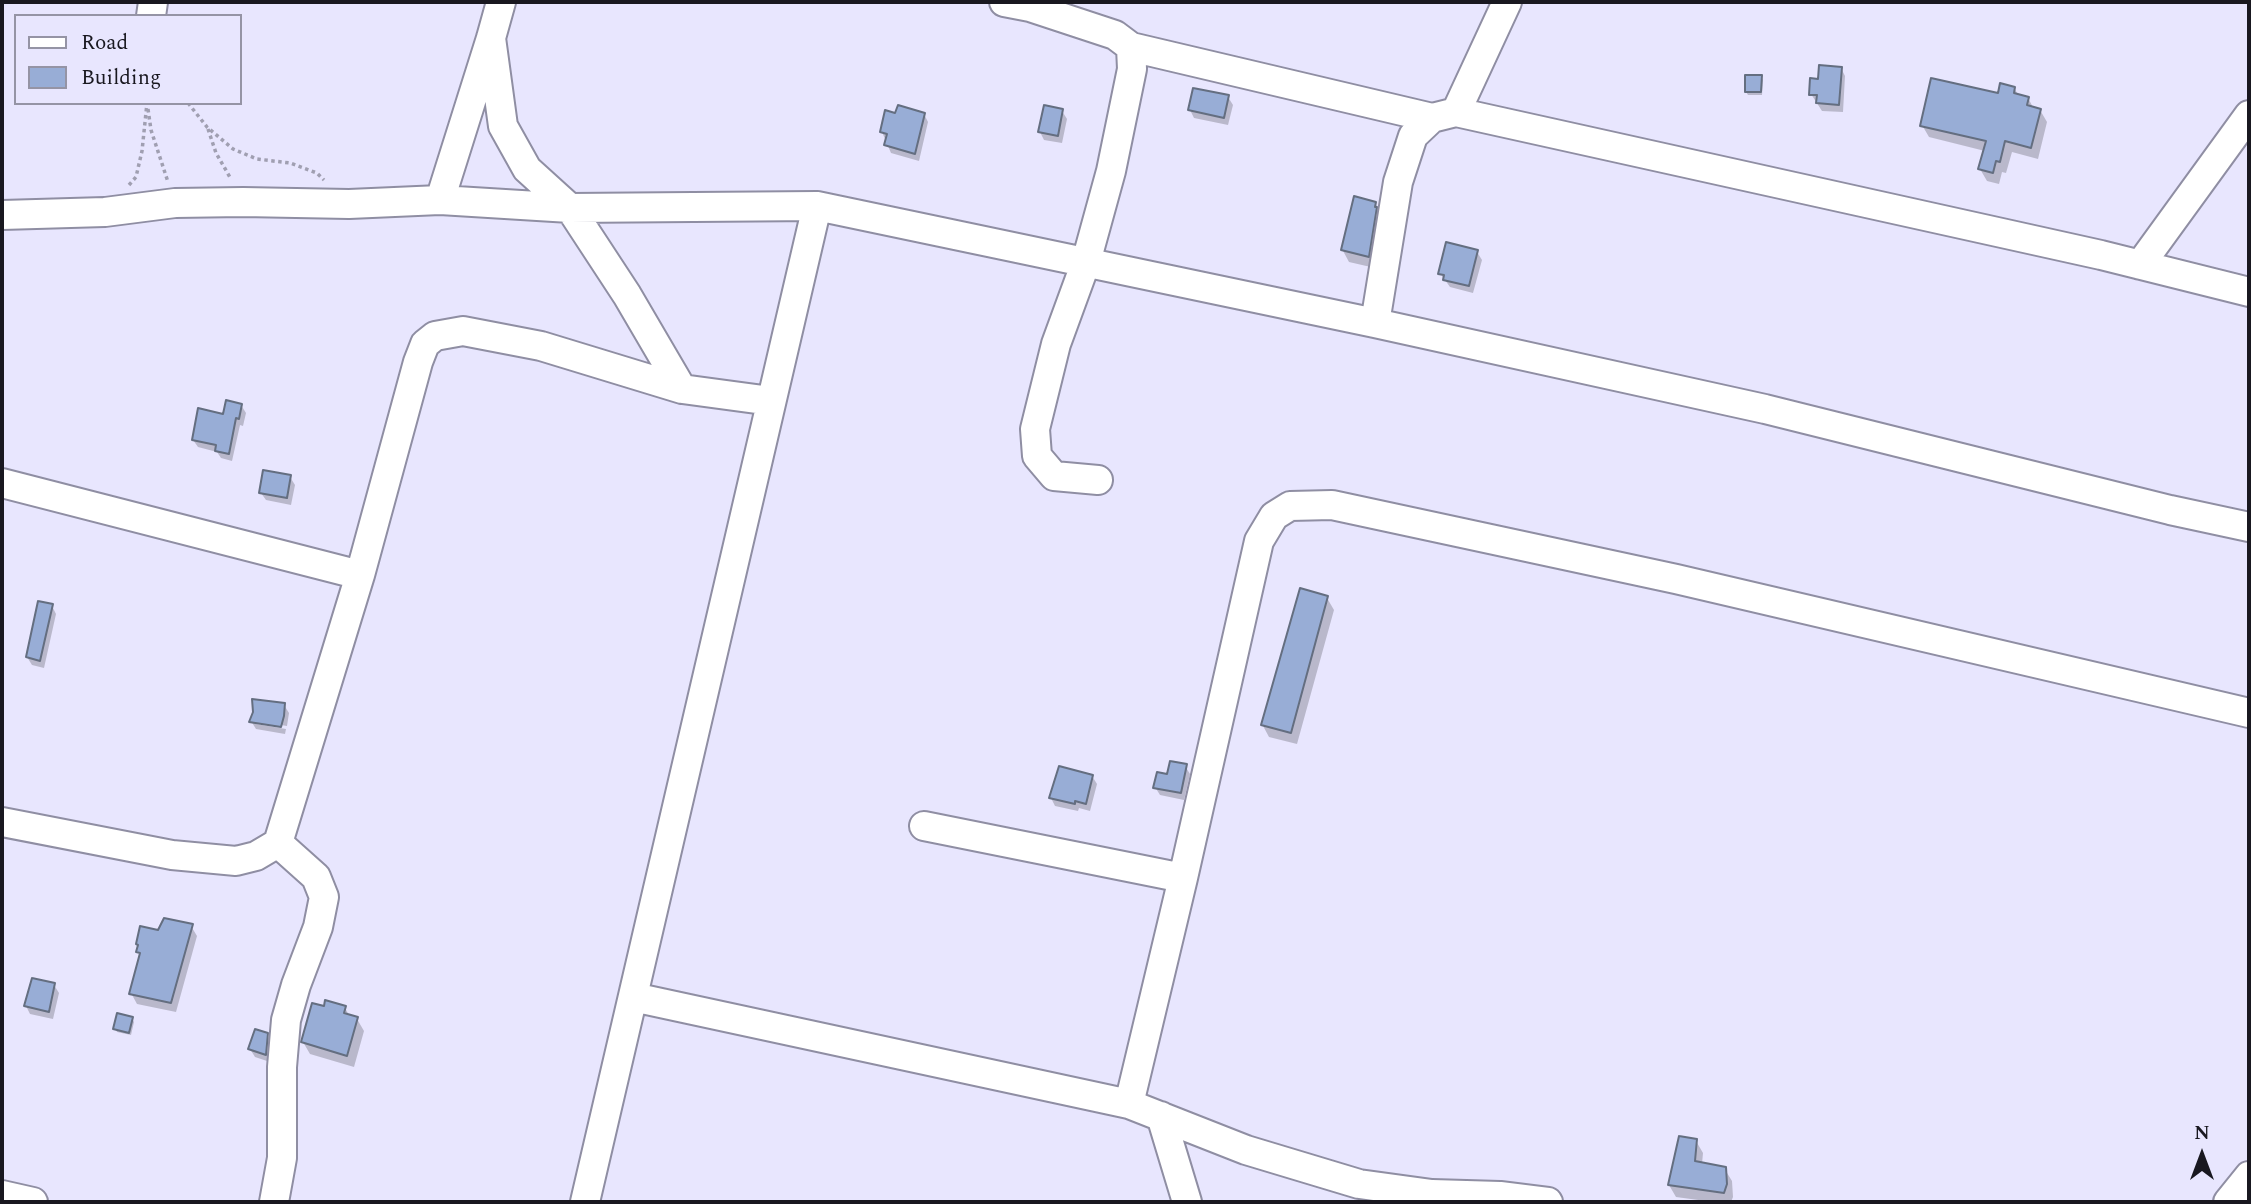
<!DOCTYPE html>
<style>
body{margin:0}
#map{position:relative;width:2251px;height:1204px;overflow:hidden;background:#e8e6fe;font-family:Spectral,serif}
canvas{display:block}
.frame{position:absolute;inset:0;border:4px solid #191820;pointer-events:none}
.legend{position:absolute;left:14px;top:14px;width:228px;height:91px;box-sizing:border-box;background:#e8e6fe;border:2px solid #9594a5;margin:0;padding:9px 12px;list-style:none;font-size:21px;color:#191820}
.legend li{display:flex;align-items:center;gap:14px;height:35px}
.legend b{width:35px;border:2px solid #9594a5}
.north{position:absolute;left:2167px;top:1120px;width:70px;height:70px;-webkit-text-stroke:5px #e8e6fe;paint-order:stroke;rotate:0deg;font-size:19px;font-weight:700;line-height:28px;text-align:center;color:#191820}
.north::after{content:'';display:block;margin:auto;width:24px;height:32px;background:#191820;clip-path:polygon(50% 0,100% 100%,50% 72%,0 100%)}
</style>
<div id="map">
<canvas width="2251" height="1204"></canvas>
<div class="frame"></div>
<ul class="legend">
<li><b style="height:9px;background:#fff"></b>Road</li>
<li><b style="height:19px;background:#98add6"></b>Building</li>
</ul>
<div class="north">N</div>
</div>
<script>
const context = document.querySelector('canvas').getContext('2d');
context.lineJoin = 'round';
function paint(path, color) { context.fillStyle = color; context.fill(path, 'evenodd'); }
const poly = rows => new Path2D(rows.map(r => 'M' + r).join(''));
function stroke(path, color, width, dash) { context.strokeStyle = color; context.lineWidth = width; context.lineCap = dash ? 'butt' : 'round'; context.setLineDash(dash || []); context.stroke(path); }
const shadow = poly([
 [1841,68,1845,76,1843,112,1822,111,1811,94,1819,81],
 [1761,77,1763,80,1762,95,1748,95,1746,92],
 [2014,88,2019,96,2028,98,2034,109,2040,110,2047,122,2038,159,2012,152,2006,173,2002,172,1999,184,1987,181,1980,169,1985,151,1929,137,1922,125],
 [1228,97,1233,105,1228,125,1194,118,1190,110],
 [1062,111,1067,119,1062,143,1044,140,1040,132],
 [924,114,928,122,919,161,891,153,882,132,897,115],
 [1375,203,1382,215,1375,268,1349,262,1342,249],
 [1477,252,1482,260,1473,293,1450,287,1440,273],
 [241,405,246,413,243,426,240,425,232,461,221,458,217,452,198,447,193,440],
 [290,477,295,485,291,505,266,500,261,493],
 [1327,598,1334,610,1297,744,1269,737,1262,724],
 [52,606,56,614,44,668,32,665,27,657],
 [284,705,289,713,287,726,256,721,256,724,286,729,285,734,256,729,251,721],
 [1185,766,1190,774,1184,800,1160,795,1155,787],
 [1092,776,1097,784,1090,811,1079,808,1078,811,1055,806,1051,798],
 [191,926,197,936,176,1012,137,1004,131,993,141,956,138,952,159,932],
 [54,985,59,993,53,1019,30,1014,26,1006],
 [345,1008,350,1017,357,1019,364,1031,354,1067,310,1054,303,1042],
 [132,1018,134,1022,131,1035,117,1032,115,1028],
 [267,1035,272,1043,270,1062,255,1057,250,1049],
 [1696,1141,1703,1153,1702,1164,1724,1168,1732,1181,1733,1197,1731,1202,1713,1202,1676,1197,1669,1185]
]);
const building = poly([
 [1819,65,1842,67,1839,105,1816,103,1817,95,1809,95,1810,78,1818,79,1819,65],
 [1745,75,1762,75,1761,92,1745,92,1745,75],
 [1931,78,1998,93,2000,83,2015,87,2014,93,2029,97,2027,105,2041,109,2031,148,2005,141,2000,162,1996,161,1993,173,1978,169,1986,141,1920,126,1931,78],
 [1193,88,1229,95,1224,118,1188,110,1193,88],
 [898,105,925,113,915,154,884,145,887,134,880,132,885,110,895,113,898,105],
 [1044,105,1063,109,1058,136,1038,132,1044,105],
 [1354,196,1376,202,1375,207,1377,207,1369,257,1341,250,1354,196],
 [1446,242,1478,250,1469,286,1443,280,1444,275,1438,274,1446,242],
 [226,400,242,404,239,419,236,418,229,454,215,451,216,445,192,440,198,408,223,414,226,400],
 [263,470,291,475,287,498,259,493,263,470],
 [1300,588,1328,596,1291,733,1261,725,1300,588],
 [38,601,53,604,40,661,26,657,38,601],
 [252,699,285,703,284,716,281,727,249,722,253,712,252,699],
 [1170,761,1187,764,1181,793,1153,788,1157,772,1167,774,1170,761],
 [1059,766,1093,775,1086,804,1075,801,1075,804,1049,798,1059,766],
 [164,918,193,924,171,1003,129,994,140,953,136,952,138,945,136,944,140,926,158,930,164,918],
 [32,978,55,983,49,1012,24,1006,32,978],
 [325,1000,346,1006,344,1013,358,1017,347,1056,301,1042,312,1003,324,1006,325,1000],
 [117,1013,133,1017,129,1033,113,1029,117,1013],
 [255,1029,268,1033,266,1055,248,1049,255,1029],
 [1679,1136,1697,1139,1695,1161,1726,1167,1727,1184,1724,1193,1668,1185,1679,1136]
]);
const path = poly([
 [188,103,207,127,233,149,257,159,290,163,317,173,324,180],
 [148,109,151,130,168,182],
 [208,129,216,153,231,179],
 [129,185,136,177,142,151,147,103]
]);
const minor = poly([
 [1004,2,1030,7,1115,35,1131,47,1432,118],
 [151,16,153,2],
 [491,38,503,126,527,169,570,208,627,295,682,389],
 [1456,112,1507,2],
 [440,200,491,38,501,2],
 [2,215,105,212,175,203,243,202,349,204,440,200,570,208,817,206,1375,323,1765,409,2170,510,2249,527],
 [2140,265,2249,115],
 [1375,323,1398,182,1413,136,1432,118,1456,112,2101,255,2249,292],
 [1098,480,1054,476,1037,456,1035,429,1056,344,1086,262,1111,171,1132,69,1131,47],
 [2,483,360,575],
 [2,822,172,855,236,861,256,856,278,843,360,575,418,362,425,344,435,336,463,331,541,346,682,389,771,401],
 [924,826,1183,878],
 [633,997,1129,1104,1246,1150,1359,1184,1432,1194,1500,1196,1548,1202],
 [1129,1104,1183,878,1259,541,1274,516,1290,506,1332,505,1676,579,2249,713],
 [1161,1116,1187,1202],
 [2,1195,33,1202],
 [274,1202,282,1158,282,1067,286,1020,296,985,318,927,324,897,316,877,278,843],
 [585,1202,817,206],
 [2228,1202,2249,1176]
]);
paint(shadow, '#0003');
paint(building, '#98add6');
stroke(building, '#646e80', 2);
stroke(minor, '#8f8ea3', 32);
stroke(path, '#a09fb1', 3.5, [3.5, 3.5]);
stroke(minor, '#fff', 28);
</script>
